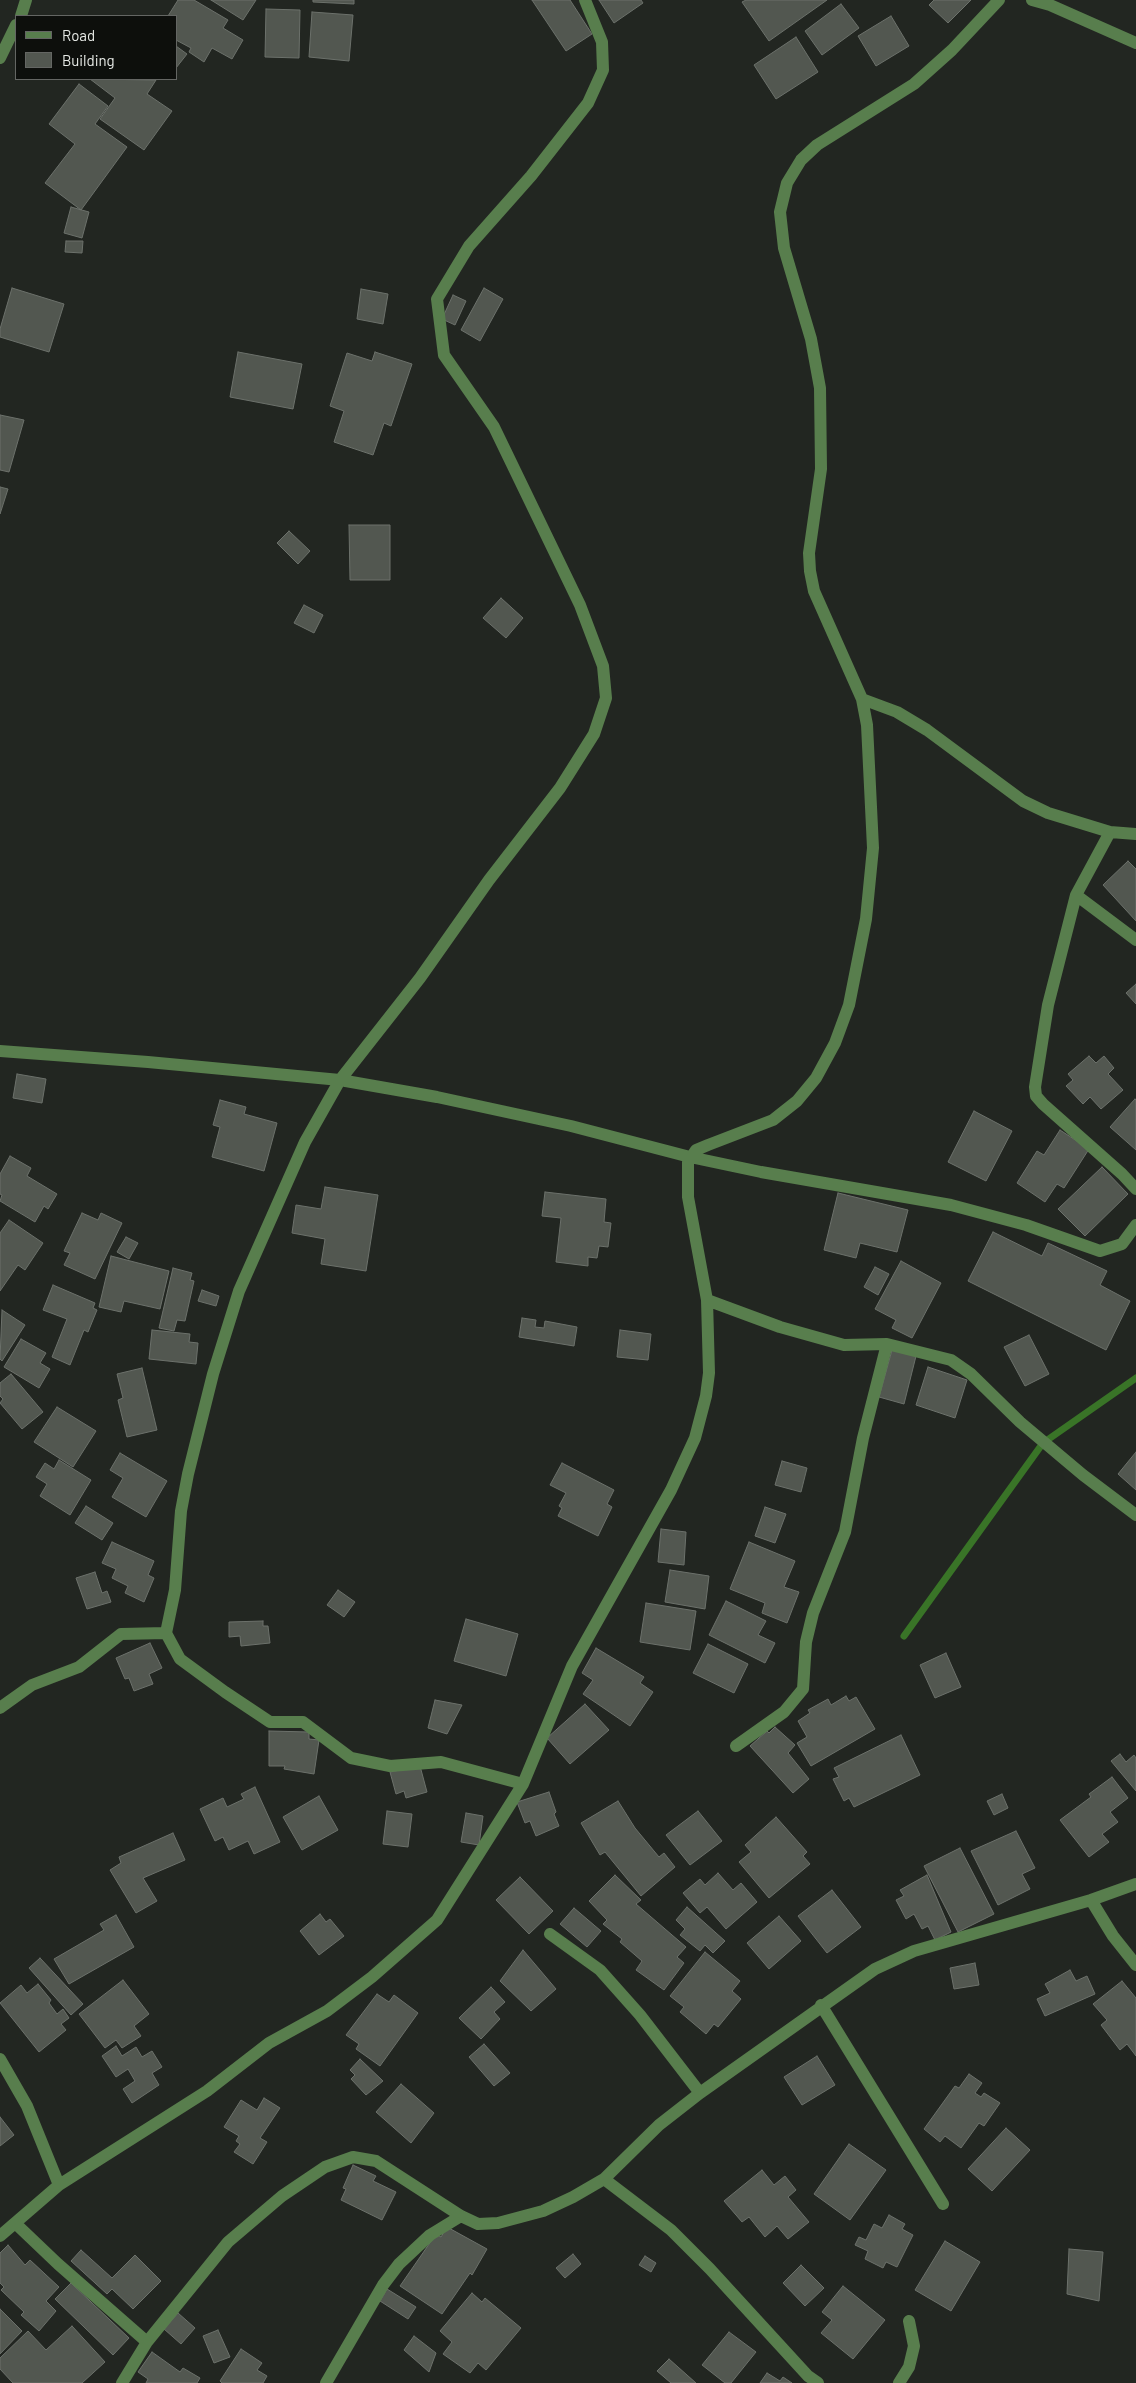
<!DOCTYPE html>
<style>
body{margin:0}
#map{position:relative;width:1136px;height:2383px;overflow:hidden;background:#222621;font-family:Barlow,sans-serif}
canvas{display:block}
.legend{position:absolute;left:15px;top:15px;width:162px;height:65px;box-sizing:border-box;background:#0d0f0c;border:1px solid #646663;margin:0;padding:6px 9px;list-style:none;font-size:15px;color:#e6e9e5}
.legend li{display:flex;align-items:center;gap:10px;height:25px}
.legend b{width:25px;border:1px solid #646663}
</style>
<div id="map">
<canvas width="1136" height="2383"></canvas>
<ul class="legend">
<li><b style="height:6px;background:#587e4d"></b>Road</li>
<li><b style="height:14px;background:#525750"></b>Building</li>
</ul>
</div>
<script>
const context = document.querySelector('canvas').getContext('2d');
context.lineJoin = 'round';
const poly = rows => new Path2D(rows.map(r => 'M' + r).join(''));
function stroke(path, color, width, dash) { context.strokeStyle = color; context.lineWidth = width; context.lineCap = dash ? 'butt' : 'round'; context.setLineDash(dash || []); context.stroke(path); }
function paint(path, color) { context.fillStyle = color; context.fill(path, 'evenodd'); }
const stream = poly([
 [904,1636,1043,1443,1136,1378]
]);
const building = poly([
 [178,0,194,0,228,20,223,28,243,40,232,59,212,48,204,62,189,52,191,48,176,40,176,16,168,16,178,0],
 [211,0,256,0,243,20,211,0],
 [313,0,354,0,354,4,313,2,313,0],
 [532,0,570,0,592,34,566,51,532,0],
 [599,0,641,0,643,3,614,23,599,0],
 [746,0,827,0,769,41,742,2,746,0],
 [934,0,971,0,948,23,929,5,934,0],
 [841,4,859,28,822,55,805,31,841,4],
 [266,9,300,10,299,58,265,57,266,9],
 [312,12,353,15,349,61,309,57,312,12],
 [891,16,909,46,876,66,858,36,891,16],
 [796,37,818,72,776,99,754,65,796,37],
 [176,46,187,54,176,68,176,46],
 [90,79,156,80,147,94,172,111,144,150,100,119,115,98,90,79],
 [79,84,108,106,95,124,127,147,81,210,45,183,75,144,49,124,79,84],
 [71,207,89,212,82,238,64,233,71,207],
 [66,241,83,241,82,253,65,252,66,241],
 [12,288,64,304,49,352,0,337,0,329,12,288],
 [484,288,503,299,480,341,461,330,484,288],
 [361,289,388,294,383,324,357,319,361,289],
 [453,295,466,301,455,325,442,319,453,295],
 [238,352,302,364,293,409,230,397,238,352],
 [375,352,412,364,391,426,384,423,373,455,334,442,344,411,330,406,347,353,372,361,375,352],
 [0,415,24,420,9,472,0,470,0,415],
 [0,487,8,489,0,514,0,487],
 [349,525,390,525,390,580,350,580,349,525],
 [289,531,310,551,298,564,277,543,289,531],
 [501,598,523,618,506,638,483,618,501,598],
 [304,605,323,615,314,633,294,623,304,605],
 [1128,861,1136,869,1136,921,1103,885,1128,861],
 [1136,984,1136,1004,1126,993,1136,984],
 [1089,1056,1096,1063,1104,1056,1114,1068,1108,1074,1123,1090,1101,1109,1090,1097,1083,1104,1066,1086,1073,1080,1068,1074,1089,1056],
 [17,1074,46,1079,42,1103,13,1098,17,1074],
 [1135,1099,1136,1100,1136,1150,1110,1127,1135,1099],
 [220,1100,246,1107,244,1114,277,1123,264,1171,212,1157,220,1127,213,1125,220,1100],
 [974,1111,1012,1131,986,1181,948,1162,974,1111],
 [1060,1130,1089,1149,1064,1188,1057,1184,1045,1202,1017,1183,1037,1151,1044,1155,1060,1130],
 [10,1156,31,1168,27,1176,57,1194,48,1209,44,1206,35,1222,0,1201,2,1195,0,1194,0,1174,10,1156],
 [1102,1167,1128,1194,1085,1236,1058,1209,1102,1167],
 [325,1187,378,1195,366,1271,321,1264,325,1239,292,1233,296,1205,321,1209,325,1187],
 [545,1192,606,1199,604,1222,611,1223,608,1247,599,1246,597,1258,588,1257,588,1266,556,1262,561,1218,542,1216,545,1192],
 [838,1193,908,1210,897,1252,860,1243,856,1258,824,1250,838,1193],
 [82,1213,98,1220,101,1213,122,1223,95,1279,64,1265,70,1253,64,1251,82,1213],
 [9,1220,43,1243,25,1270,18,1265,0,1291,0,1233,9,1220],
 [993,1232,1042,1256,1048,1243,1107,1271,1100,1285,1130,1301,1106,1350,968,1281,993,1232],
 [126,1237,138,1243,129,1259,117,1252,126,1237],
 [111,1256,169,1271,160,1309,124,1301,121,1312,99,1307,111,1256],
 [901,1261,941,1283,912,1338,892,1328,896,1320,875,1309,901,1261],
 [875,1267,889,1274,878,1295,864,1287,875,1267],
 [173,1268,192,1273,190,1280,194,1281,185,1321,177,1320,174,1331,159,1328,173,1268],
 [53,1285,95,1303,93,1308,97,1310,88,1332,84,1330,70,1365,52,1357,67,1319,43,1310,53,1285],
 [202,1290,219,1296,216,1306,198,1301,202,1290],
 [2,1310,25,1325,2,1361,0,1359,2,1310],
 [522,1318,536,1320,535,1327,544,1328,545,1321,577,1327,574,1346,519,1337,522,1318],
 [152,1330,190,1334,189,1342,198,1343,196,1364,149,1359,152,1330],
 [620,1330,651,1334,648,1360,617,1357,620,1330],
 [1029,1335,1049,1374,1025,1386,1004,1347,1029,1335],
 [21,1339,46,1353,40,1363,50,1369,39,1388,4,1367,21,1339],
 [892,1350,916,1356,904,1404,879,1397,892,1350],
 [928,1367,967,1380,955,1418,916,1405,928,1367],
 [142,1368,157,1430,127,1437,118,1400,123,1398,117,1374,142,1368],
 [11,1374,43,1412,22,1429,0,1403,3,1399,0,1396,0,1383,11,1374],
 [57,1407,96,1431,73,1467,34,1442,57,1407],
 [1136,1452,1136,1490,1118,1474,1136,1452],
 [120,1453,167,1481,146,1517,112,1497,123,1478,110,1470,120,1453],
 [59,1460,91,1480,70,1515,40,1496,47,1484,36,1477,45,1463,54,1469,59,1460],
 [782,1461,807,1468,801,1492,775,1485,782,1461],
 [562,1463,614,1490,607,1504,612,1507,598,1536,558,1516,562,1508,559,1506,566,1493,550,1485,562,1463],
 [86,1506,113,1523,102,1540,75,1523,86,1506],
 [765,1507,786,1514,775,1543,755,1536,765,1507],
 [661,1529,686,1532,684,1565,658,1562,661,1529],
 [112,1542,154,1561,148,1575,154,1578,144,1602,125,1593,128,1586,112,1578,116,1569,102,1563,112,1542],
 [749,1542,795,1561,784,1587,799,1592,787,1623,762,1613,765,1603,730,1589,749,1542],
 [670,1570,709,1576,705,1609,665,1602,670,1570],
 [95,1572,102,1593,107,1591,111,1602,87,1609,76,1578,95,1572],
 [338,1590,355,1602,344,1617,327,1605,338,1590],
 [726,1601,766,1621,758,1635,775,1643,765,1663,709,1635,726,1601],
 [646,1603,696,1611,690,1650,640,1642,646,1603],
 [466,1619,518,1634,506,1676,454,1661,466,1619],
 [263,1621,263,1626,268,1626,270,1643,241,1646,240,1636,229,1637,229,1622,263,1621],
 [150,1643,162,1668,149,1674,153,1684,134,1691,129,1678,125,1679,116,1658,150,1643],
 [708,1644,748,1664,734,1693,693,1673,708,1644],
 [596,1648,644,1677,640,1683,653,1692,630,1726,583,1694,593,1680,582,1673,596,1648],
 [946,1653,961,1687,935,1698,920,1665,946,1653],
 [846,1696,849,1701,856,1697,875,1729,811,1766,797,1743,807,1737,798,1721,810,1713,808,1710,828,1699,831,1705,846,1696],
 [435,1700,462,1705,447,1734,428,1728,435,1700],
 [585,1704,609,1730,570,1764,547,1738,585,1704],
 [775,1727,795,1745,788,1753,809,1779,793,1793,750,1746,767,1731,769,1733,775,1727],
 [269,1731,309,1732,309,1739,319,1740,314,1774,284,1769,285,1766,269,1766,269,1731],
 [901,1735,920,1775,854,1807,849,1798,844,1801,833,1779,839,1777,834,1768,901,1735],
 [1120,1754,1126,1762,1134,1755,1136,1758,1136,1791,1111,1761,1120,1754],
 [420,1766,427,1792,406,1798,404,1791,396,1794,390,1772,420,1766],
 [1112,1777,1128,1798,1110,1812,1118,1822,1102,1834,1109,1842,1089,1857,1060,1820,1091,1797,1089,1794,1112,1777],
 [255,1787,280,1842,254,1854,248,1841,229,1850,223,1837,215,1841,200,1809,223,1798,227,1807,244,1799,241,1794,255,1787],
 [549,1792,556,1812,554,1814,559,1826,536,1836,530,1821,525,1823,517,1802,549,1792],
 [1002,1794,1008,1808,994,1815,987,1801,1002,1794],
 [319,1796,338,1830,302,1850,283,1817,319,1796],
 [618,1801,635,1828,659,1857,664,1853,675,1867,641,1896,605,1852,600,1855,581,1823,618,1801],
 [387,1811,412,1814,408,1847,383,1844,387,1811],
 [698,1811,722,1841,690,1865,666,1835,698,1811],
 [466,1813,483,1816,479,1845,461,1842,466,1813],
 [776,1817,807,1852,803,1856,810,1864,769,1898,739,1862,751,1852,745,1845,776,1817],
 [1016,1831,1035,1868,1022,1874,1030,1889,998,1905,971,1851,1016,1831],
 [173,1833,185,1860,143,1878,157,1901,136,1913,110,1870,121,1863,119,1857,173,1833],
 [960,1848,994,1914,958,1932,924,1866,960,1848],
 [718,1873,733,1890,741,1883,757,1902,726,1929,707,1907,700,1913,683,1893,700,1879,705,1885,718,1873],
 [615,1875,641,1900,636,1904,686,1947,677,1957,684,1963,664,1990,636,1970,642,1961,620,1942,622,1939,603,1924,607,1920,589,1901,615,1875],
 [927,1875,951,1932,935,1940,928,1926,922,1929,914,1914,906,1919,896,1900,904,1896,900,1890,927,1875],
 [520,1877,553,1911,529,1934,496,1900,520,1877],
 [832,1890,861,1927,827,1953,798,1916,832,1890],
 [687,1907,725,1941,713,1953,705,1945,700,1951,680,1935,685,1929,676,1920,687,1907],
 [574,1908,601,1931,587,1947,560,1924,574,1908],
 [320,1914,326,1922,330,1919,344,1936,319,1955,300,1931,320,1914],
 [116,1915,134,1947,69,1984,54,1959,104,1930,100,1924,116,1915],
 [779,1916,801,1941,769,1969,747,1943,779,1916],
 [523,1950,556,1989,531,2011,500,1981,523,1950],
 [705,1952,740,1981,732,1991,741,1999,718,2027,714,2024,706,2034,680,2012,684,2007,670,1996,705,1952],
 [40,1958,83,2004,71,2015,29,1968,40,1958],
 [975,1963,979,1985,954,1989,950,1968,975,1963],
 [1070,1970,1076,1981,1087,1976,1095,1994,1045,2016,1037,1999,1050,1993,1045,1984,1070,1970],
 [123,1980,149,2014,134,2026,141,2036,122,2048,116,2040,105,2048,79,2014,123,1980],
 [1122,1981,1136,1998,1136,2056,1127,2044,1120,2050,1101,2025,1107,2020,1093,2004,1122,1981],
 [38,1984,51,2000,49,2003,57,2014,63,2009,69,2018,61,2024,66,2030,39,2052,0,2003,21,1985,27,1993,38,1984],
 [491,1987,505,2002,494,2012,500,2019,481,2039,459,2018,491,1987],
 [377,1994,389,2002,394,1995,418,2013,380,2066,356,2049,359,2044,346,2035,377,1994],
 [484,2044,510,2073,494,2086,469,2057,484,2044],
 [116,2046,122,2056,136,2047,142,2057,152,2051,162,2067,152,2073,159,2085,132,2103,123,2089,135,2081,128,2069,116,2077,102,2056,116,2046],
 [817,2056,835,2085,802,2105,784,2077,817,2056],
 [360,2059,383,2081,366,2095,351,2079,355,2075,350,2070,360,2059],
 [969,2074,982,2083,975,2093,981,2097,984,2093,1000,2103,984,2126,979,2123,961,2148,945,2136,940,2142,924,2129,955,2086,959,2088,969,2074],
 [401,2084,434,2113,411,2143,376,2112,401,2084],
 [264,2098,280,2108,260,2138,267,2142,253,2164,234,2152,240,2144,236,2141,239,2136,224,2127,241,2100,257,2110,264,2098],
 [0,2117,14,2135,0,2146,0,2117],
 [1006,2128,1030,2150,992,2191,968,2169,1006,2128],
 [849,2144,886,2170,850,2220,814,2194,849,2144],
 [353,2165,376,2176,373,2181,396,2192,382,2220,341,2200,346,2189,343,2188,353,2165],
 [762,2170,774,2185,785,2176,796,2190,788,2197,809,2222,788,2239,777,2226,765,2237,749,2217,742,2222,724,2201,762,2170],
 [889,2215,905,2224,902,2229,913,2235,897,2267,886,2262,883,2268,865,2259,868,2251,855,2245,859,2237,866,2240,874,2224,882,2228,889,2215],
 [447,2227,487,2249,472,2275,470,2273,442,2314,400,2286,436,2234,441,2237,447,2227],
 [945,2241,980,2262,951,2311,915,2290,945,2241],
 [8,2245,25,2265,30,2260,59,2287,46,2301,56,2311,39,2331,21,2315,24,2312,1,2290,4,2287,0,2283,0,2253,8,2245],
 [1069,2249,1103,2252,1099,2301,1067,2294,1069,2249],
 [81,2250,112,2278,135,2255,161,2281,133,2309,112,2289,107,2294,71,2261,81,2250],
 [573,2254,581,2264,565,2278,556,2268,573,2254],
 [645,2256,656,2263,651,2272,639,2265,645,2256],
 [801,2265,824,2288,805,2306,783,2283,801,2265],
 [71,2283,129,2338,113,2355,55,2299,71,2283],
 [843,2286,885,2320,853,2359,821,2333,832,2320,822,2312,843,2286],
 [387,2289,416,2307,408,2319,380,2301,387,2289],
 [472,2293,482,2302,485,2298,521,2328,486,2370,478,2363,470,2373,443,2354,452,2342,440,2331,472,2293],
 [0,2309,22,2331,0,2354,0,2309],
 [178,2313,195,2328,181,2344,164,2329,178,2313],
 [72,2326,105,2362,82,2383,13,2383,0,2369,0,2358,28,2331,46,2350,72,2326],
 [218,2330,230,2357,214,2363,203,2336,218,2330],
 [729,2332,756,2352,731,2383,725,2383,702,2365,729,2332],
 [414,2336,436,2353,429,2372,404,2350,414,2336],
 [241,2349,262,2363,257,2370,267,2376,263,2383,222,2383,220,2381,241,2349],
 [152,2352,180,2372,183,2368,200,2378,197,2383,146,2383,148,2379,138,2372,152,2352],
 [669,2359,696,2383,671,2383,657,2371,669,2359],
 [767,2373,780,2381,783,2377,792,2383,760,2383,767,2373]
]);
const minor = poly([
 [1032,0,1050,5,1136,43],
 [21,16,26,0],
 [0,58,16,25],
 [862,699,897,712,927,730,1023,801,1048,813,1110,832,1136,834],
 [1110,832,1076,895,1048,1005,1035,1087,1036,1096,1043,1104,1122,1174,1136,1189],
 [1076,895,1136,940],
 [0,1051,148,1062,340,1080,437,1097,571,1126,690,1157,761,1172,951,1205,1026,1225,1100,1251,1122,1244,1136,1225],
 [707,1300,780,1327,844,1345,887,1344,951,1360,971,1374,1020,1422,1083,1475,1136,1515],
 [166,1633,175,1590,181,1511,188,1474,213,1374,239,1291,305,1142,340,1080,420,978,489,880,560,788,594,734,606,698,603,666,580,605,494,427,444,355,437,299,469,246,531,176,588,103,603,70,602,42,585,0],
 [0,1708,32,1685,79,1667,121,1634,166,1633,180,1659,225,1692,270,1722,303,1722,351,1758,390,1766,441,1762,523,1784],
 [736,1746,784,1712,803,1689,806,1642,813,1613,845,1532,863,1438,887,1344],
 [1091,1900,1113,1936,1136,1965],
 [550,1934,600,1970,640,2015,700,2093],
 [821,2005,943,2204],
 [0,2059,27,2106,59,2185],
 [604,2179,671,2230,710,2269,808,2376,818,2383],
 [15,2223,58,2264,147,2342],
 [0,2236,59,2185,207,2091,269,2043,327,2011,372,1977,437,1920,523,1784,572,1666,671,1490,695,1438,706,1396,709,1373,707,1300,688,1197,688,1162,696,1150,708,1145,773,1120,797,1101,816,1078,835,1043,849,1005,866,919,873,848,867,725,862,699,814,591,810,571,809,553,821,469,820,388,811,339,784,248,780,212,787,183,801,160,817,145,914,84,952,50,999,0],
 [122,2383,147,2342,228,2242,282,2196,325,2167,353,2157,376,2161,461,2216,478,2224,498,2223,543,2211,573,2197,604,2179,659,2125,700,2093,875,1969,914,1951,1091,1900,1136,1884],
 [326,2383,383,2285,399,2264,430,2235,461,2216],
 [899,2383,909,2367,914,2346,909,2321]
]);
stroke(stream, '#397427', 7);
paint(building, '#525750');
stroke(building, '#6c716b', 1);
stroke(minor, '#587e4d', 12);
</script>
